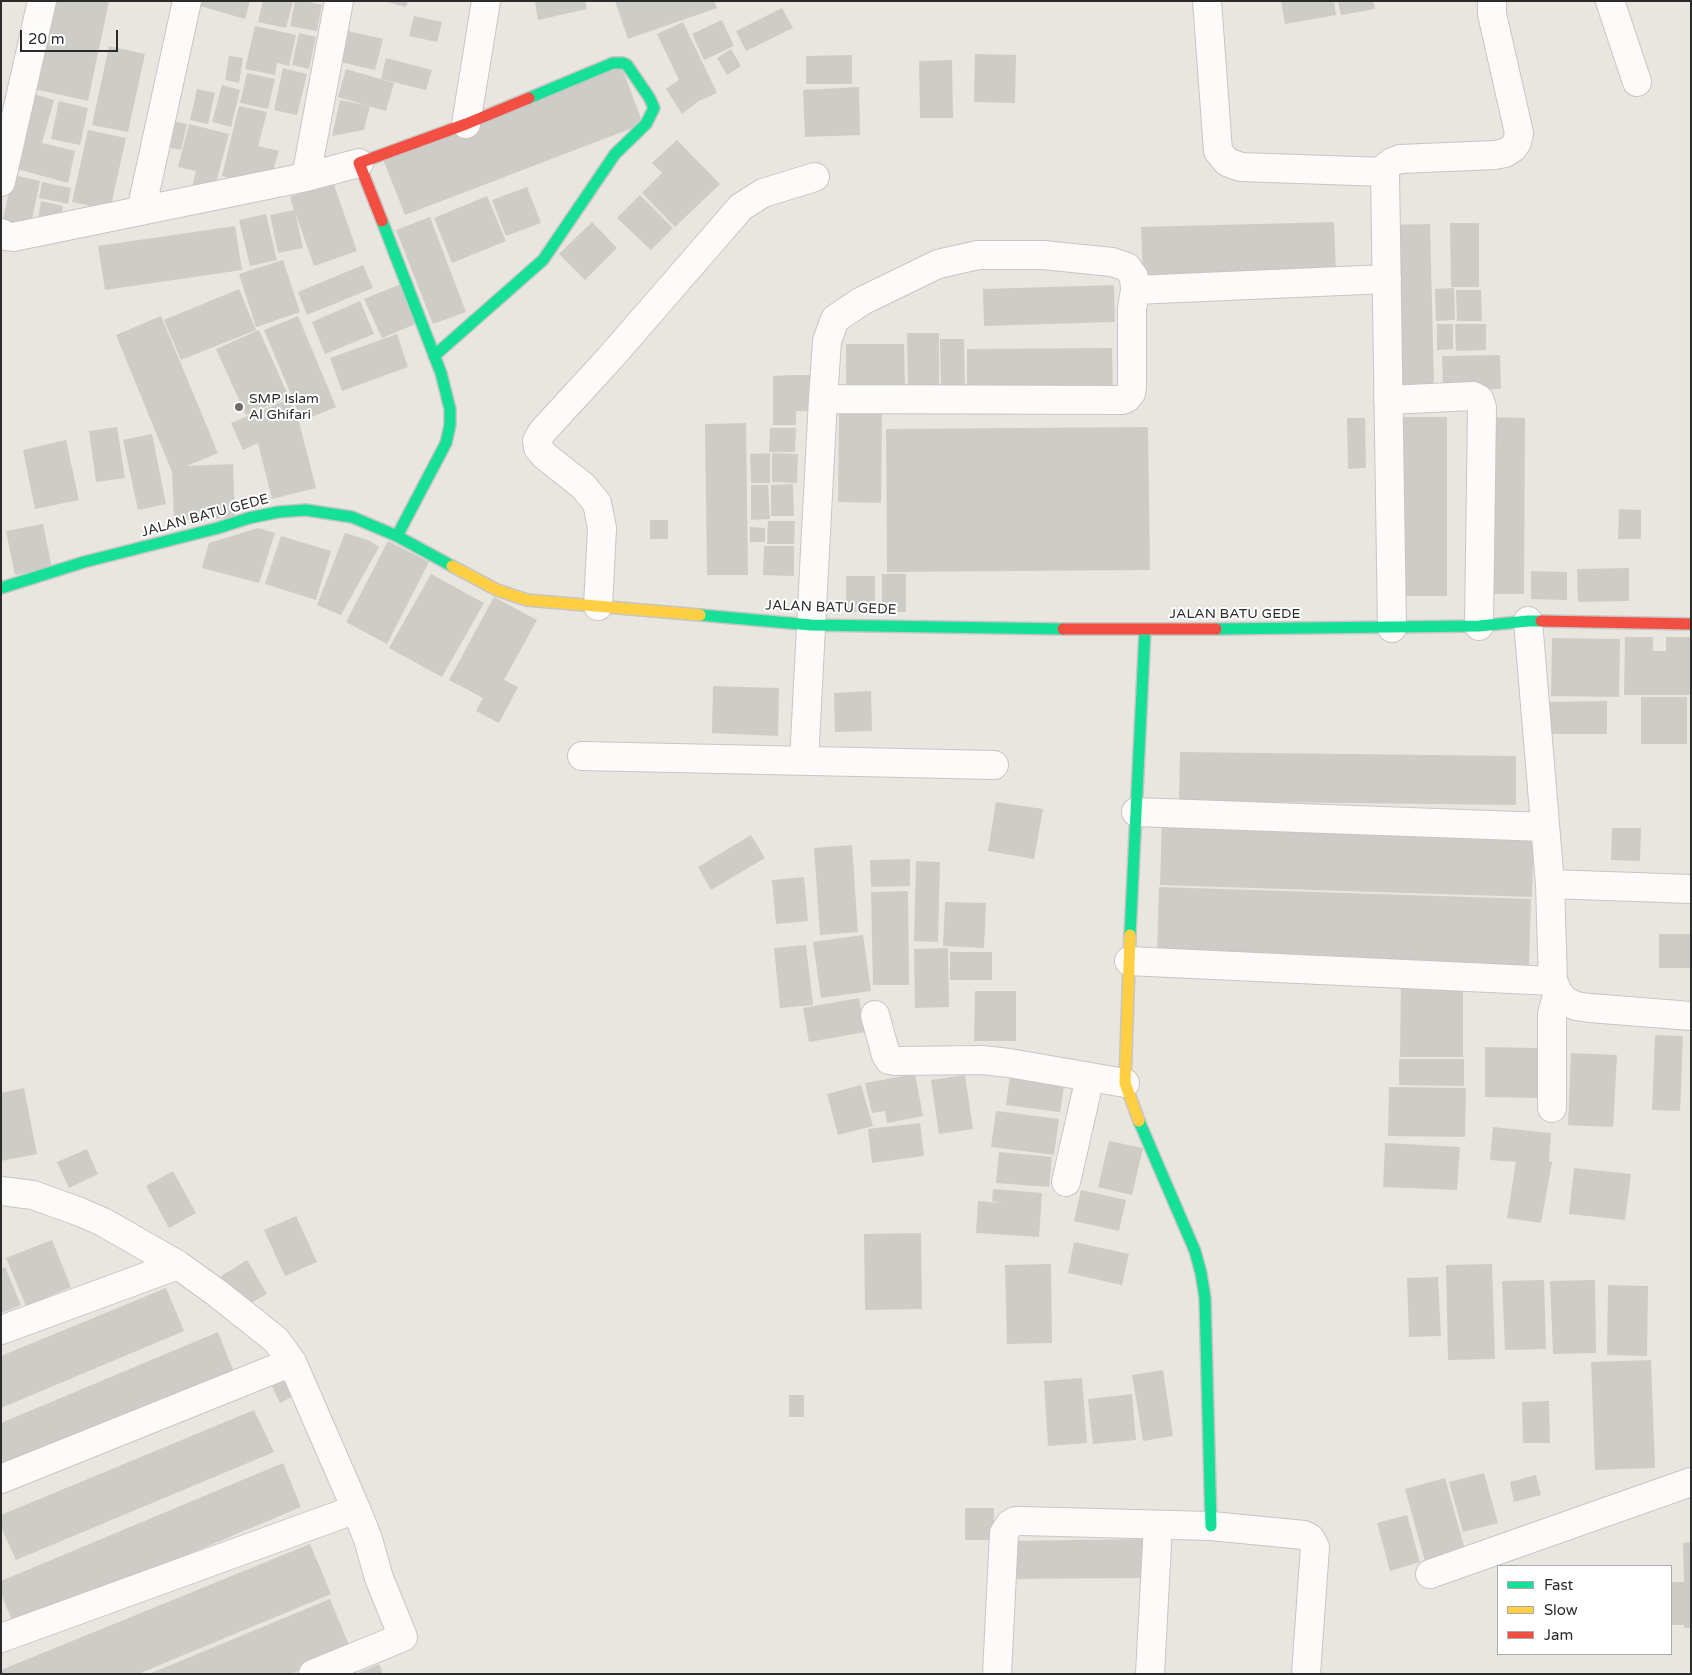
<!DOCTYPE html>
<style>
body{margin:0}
#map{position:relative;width:1692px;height:1675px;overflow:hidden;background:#e9e6e0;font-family:"Varela Round",sans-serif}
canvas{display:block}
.frame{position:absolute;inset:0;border:2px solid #2b2b2b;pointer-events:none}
.legend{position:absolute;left:1497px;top:1565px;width:175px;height:90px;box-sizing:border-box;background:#fff;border:1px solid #aaa;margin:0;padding:6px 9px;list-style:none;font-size:15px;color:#2b2b2b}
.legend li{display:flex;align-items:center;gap:10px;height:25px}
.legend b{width:25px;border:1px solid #aaa}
.scale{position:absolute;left:20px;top:30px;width:98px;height:22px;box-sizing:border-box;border:2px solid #2b2b2b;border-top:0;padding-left:6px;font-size:15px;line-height:18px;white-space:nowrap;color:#2b2b2b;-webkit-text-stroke:4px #fff;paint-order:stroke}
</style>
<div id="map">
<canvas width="1692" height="1675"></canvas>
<div class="frame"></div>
<ul class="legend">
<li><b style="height:6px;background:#16e098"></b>Fast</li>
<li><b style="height:6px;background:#ffcf43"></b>Slow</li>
<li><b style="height:6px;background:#f24e42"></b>Jam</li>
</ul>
<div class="scale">20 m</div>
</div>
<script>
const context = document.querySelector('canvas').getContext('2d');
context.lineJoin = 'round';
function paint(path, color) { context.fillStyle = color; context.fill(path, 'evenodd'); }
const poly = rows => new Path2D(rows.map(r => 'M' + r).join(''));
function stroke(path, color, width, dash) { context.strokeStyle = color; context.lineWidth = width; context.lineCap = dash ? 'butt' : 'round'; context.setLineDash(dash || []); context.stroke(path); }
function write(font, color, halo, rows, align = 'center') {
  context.font = font + ' "Varela Round",sans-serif'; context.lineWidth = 4; context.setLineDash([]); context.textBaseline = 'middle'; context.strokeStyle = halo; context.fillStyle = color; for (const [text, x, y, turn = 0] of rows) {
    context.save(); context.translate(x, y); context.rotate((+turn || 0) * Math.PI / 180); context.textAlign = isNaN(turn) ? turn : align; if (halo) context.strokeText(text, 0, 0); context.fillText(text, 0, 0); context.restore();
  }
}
const building = poly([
 [48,1,109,1,88,101,29,88],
 [194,1,250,1,245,19,193,4],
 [263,1,293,2,286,28,258,22],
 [295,1,305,1,322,5,317,31,290,26],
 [383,1,408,1,406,7],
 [538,1,585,1,587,9,538,20,535,2],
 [615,1,714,1,717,8,628,39],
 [1281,1,1334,1,1336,15,1285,24],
 [1338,1,1373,1,1375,9,1341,15],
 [782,8,793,28,746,51,736,31],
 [414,16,442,22,437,42,409,36],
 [722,20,734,46,704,60,692,34],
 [683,22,717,93,699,101,682,114,666,89,679,80,657,34],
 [255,26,296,35,289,66,277,63,275,75,245,69],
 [348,31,383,39,375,70,340,62],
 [299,33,316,37,309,69,292,65],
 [109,46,145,54,128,132,92,125],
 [731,49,741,66,727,75,717,58],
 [975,54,1016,55,1015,103,974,102],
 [852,55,852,84,806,84,806,56],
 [229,56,243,58,239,83,225,80],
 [386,58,432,70,426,90,381,79],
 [952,60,953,118,920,118,919,61],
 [621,65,643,124,405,215,382,157],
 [283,68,307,74,297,115,274,110],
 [346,69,394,83,386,111,338,97],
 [247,73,275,79,268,109,240,103],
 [222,85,240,90,231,127,212,122],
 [859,87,860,135,805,137,803,90],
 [197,89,215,93,208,124,190,120],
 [34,94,54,100,42,143,75,151,68,183,13,168],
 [340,100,370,106,364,130,332,136],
 [59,101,88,108,80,145,51,139],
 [239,106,267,112,258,146,279,151,270,180,243,181,222,176],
 [172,121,187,124,181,150,166,147],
 [189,124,229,134,213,193,190,194,196,171,178,167],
 [88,130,126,138,110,210,72,202],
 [677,140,720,184,675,227,642,193,662,173,652,163],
 [13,175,40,181,31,224,2,223],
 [42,182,71,188,68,204,39,198],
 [333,182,357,251,314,266,295,212,303,248,278,253,270,215,294,210,290,197],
 [527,187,541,223,506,236,492,200],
 [640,195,673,228,651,250,617,218],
 [487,196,506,241,452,263,434,218],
 [41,201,63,206,59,223,38,220],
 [266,214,277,260,250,266,239,220],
 [430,217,466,312,433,324,396,230],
 [592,222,617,248,585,280,559,254],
 [1334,222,1336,273,1143,279,1141,227],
 [1450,223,1479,223,1479,287,1451,287],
 [1430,224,1434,386,1391,387,1387,225],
 [235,226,242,270,105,290,98,246],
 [283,260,300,312,256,327,239,274],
 [363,265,373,288,307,315,298,292],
 [403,283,420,322,382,338,364,299],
 [1114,285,1115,322,984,326,983,289],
 [1454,288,1455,320,1436,321,1435,289],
 [239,289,256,330,181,360,164,320],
 [1456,290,1481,290,1482,321,1457,321],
 [360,301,374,334,325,354,312,322],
 [161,316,218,453,187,466,233,464,235,518,174,520,172,472,116,335],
 [298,316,336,407,302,421,264,330],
 [1437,324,1453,324,1453,349,1437,350],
 [1455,324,1486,324,1486,350,1456,351],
 [259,330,289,397,246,415,216,349],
 [907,333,939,333,939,389,908,389],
 [397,334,408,367,342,391,330,358],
 [940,339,964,339,965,395,941,395],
 [846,344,904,344,905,388,846,388],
 [1112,348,1113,395,967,396,967,349],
 [1500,355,1501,389,1443,389,1442,356],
 [791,375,813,375,813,411,796,411,796,425,773,425,773,376],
 [289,399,299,422,316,488,272,499,258,443,243,450,231,423],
 [839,414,882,414,881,503,838,502],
 [1397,417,1447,417,1447,596,1397,596],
 [1488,417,1525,418,1524,594,1486,594],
 [1347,418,1365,418,1366,468,1348,469],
 [746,423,748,575,707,575,705,424],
 [117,427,125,478,96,482,89,431],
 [1148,427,1150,570,887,572,886,429],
 [770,428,796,428,795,452,769,452],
 [152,434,166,504,138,510,123,440],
 [66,440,79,500,35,509,23,450],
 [770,453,770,483,751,483,750,454],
 [772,453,798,454,797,483,772,482],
 [793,484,794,516,771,516,771,485],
 [751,485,768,485,770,519,751,520],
 [1619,509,1641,510,1641,539,1618,539],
 [650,520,668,520,668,539,650,539],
 [768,521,795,521,794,544,767,544],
 [43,524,52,568,15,575,6,531],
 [750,527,765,528,765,542,750,542],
 [258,528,275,533,259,583,202,568,209,543],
 [345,533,368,540,379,547,341,615,317,605],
 [281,536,331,551,316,600,265,584],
 [388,541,429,562,387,644,346,622],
 [764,546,794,546,794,576,763,575],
 [1629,568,1629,601,1578,602,1577,569],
 [1531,571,1567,572,1567,600,1531,599],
 [431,574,484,603,442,677,389,648],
 [882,574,906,574,906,612,882,612],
 [846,576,875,576,875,612,846,612],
 [494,597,537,620,504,680,518,687,499,723,476,711,483,698,449,680],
 [1625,637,1653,637,1653,651,1666,651,1666,637,1691,637,1691,695,1624,695],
 [1552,638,1620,639,1619,697,1551,696],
 [713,686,779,688,778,736,712,733],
 [871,691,872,731,835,732,834,693],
 [1641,697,1687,697,1687,744,1641,744],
 [1607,701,1607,734,1548,734,1547,702],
 [1180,752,1516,756,1516,805,1179,801],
 [996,802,1043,809,1034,859,988,851],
 [1162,817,1534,830,1532,897,1160,885],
 [1612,828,1641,828,1640,861,1611,860],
 [751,835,765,858,711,890,698,867],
 [852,845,858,932,820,935,814,848],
 [910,859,910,886,871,887,870,860],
 [916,861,940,862,938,942,914,941],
 [804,877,808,921,776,924,772,880],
 [1159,887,1531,899,1529,967,1157,954],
 [908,891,909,985,873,985,871,892],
 [945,902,986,903,984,948,943,946],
 [1659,934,1691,934,1691,968,1659,968],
 [863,935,871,991,821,998,813,942],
 [806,945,813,1005,780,1008,774,948],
 [948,948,949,1007,915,1008,914,949],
 [950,952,992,952,992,980,950,980],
 [1401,978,1463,978,1463,1057,1400,1057],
 [975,991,1016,991,1016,1041,974,1041],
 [859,998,865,1032,809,1042,803,1008],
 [1655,1035,1683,1036,1680,1111,1652,1110],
 [1485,1047,1539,1048,1539,1098,1485,1097],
 [1571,1053,1617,1055,1613,1127,1568,1125],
 [1399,1059,1464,1059,1464,1086,1399,1085],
 [915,1074,923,1116,887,1123,885,1111,872,1113,865,1083],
 [1010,1074,1065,1081,1060,1112,1006,1105],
 [965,1075,973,1129,939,1134,931,1080],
 [861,1085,873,1126,838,1135,827,1094],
 [1389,1087,1466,1088,1465,1137,1388,1136],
 [24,1088,37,1154,1,1161,1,1093],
 [996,1111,1059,1119,1054,1155,991,1147],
 [920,1123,924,1156,872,1163,868,1129],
 [1493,1127,1551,1133,1549,1161,1552,1162,1541,1223,1507,1218,1516,1162,1490,1160],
 [1109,1141,1143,1148,1132,1195,1098,1187],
 [1385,1143,1460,1147,1457,1190,1383,1187],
 [87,1149,98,1174,69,1188,57,1162],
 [999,1152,1052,1157,1049,1187,996,1183],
 [1574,1168,1631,1174,1625,1220,1569,1214],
 [173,1171,196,1213,169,1228,146,1186],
 [993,1189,1042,1193,1039,1237,976,1233,978,1201,1002,1203,992,1201],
 [1081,1190,1126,1200,1119,1231,1074,1221],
 [296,1216,317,1262,285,1276,264,1230],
 [921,1233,922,1309,865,1310,864,1234],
 [52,1240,71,1287,26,1306,6,1258],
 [1074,1242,1129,1254,1122,1285,1068,1273],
 [247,1260,267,1294,240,1309,221,1276],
 [1051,1264,1052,1343,1007,1344,1005,1265],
 [1492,1264,1495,1359,1448,1360,1446,1265],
 [5,1267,21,1305,1,1313,1,1269],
 [1438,1277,1441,1336,1409,1337,1407,1278],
 [1544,1280,1546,1349,1505,1350,1502,1281],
 [1595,1280,1596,1353,1553,1354,1550,1281],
 [1608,1285,1648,1286,1647,1356,1607,1355],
 [166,1288,184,1331,1,1408,1,1356],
 [218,1332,235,1375,1,1473,1,1423],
 [1651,1360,1655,1468,1595,1470,1591,1362],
 [284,1370,297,1394,280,1403,268,1378],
 [1163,1370,1173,1436,1143,1441,1132,1375],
 [1082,1378,1087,1443,1048,1446,1044,1381],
 [1132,1394,1136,1440,1093,1444,1088,1399],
 [789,1395,804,1395,804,1417,789,1417],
 [1549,1401,1550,1443,1523,1443,1522,1402],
 [254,1410,274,1452,16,1560,1,1527,1,1515],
 [283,1463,301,1507,15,1627,1,1594,1,1581],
 [1484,1473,1498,1523,1463,1532,1449,1482],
 [1536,1475,1541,1495,1514,1502,1510,1482],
 [1445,1478,1466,1553,1426,1565,1405,1489],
 [965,1508,994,1508,994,1540,965,1540],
 [1407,1515,1420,1562,1390,1571,1377,1523],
 [1148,1539,1149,1578,1008,1579,1008,1541],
 [1691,1542,1691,1628,1684,1628,1684,1625,1671,1625,1671,1582,1684,1582,1683,1543],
 [310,1544,331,1594,138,1674,1,1674,1,1670],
 [330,1599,351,1650,291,1674,149,1674],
 [379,1664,383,1674,356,1674]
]);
const street = poly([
 [1207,1,1218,151,1227,162,1241,167,1385,172],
 [1610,1,1637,82],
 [466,124,486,1],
 [306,177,339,1],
 [1,182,42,1],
 [141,211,187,1],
 [1,233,6,236,13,237,306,177,359,163],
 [823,399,1122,400,1127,398,1131,393,1132,386,1132,309,1135,290,1387,279],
 [1388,400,1473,396,1479,399,1482,407,1479,626],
 [598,606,602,528,597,503,583,486,545,456,538,448,537,441,542,432,610,358,741,207,763,193,815,177],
 [1528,621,1550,884,1553,981,1558,992,1565,1001,1576,1006,1590,1008,1691,1016],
 [1392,628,1385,172,1387,166,1392,162,1400,159,1495,155,1505,153,1513,148,1517,142,1519,133,1492,14,1492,1],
 [582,756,994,765],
 [804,761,823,399,827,341,835,319,862,301,938,264,978,255,1043,255,1112,262,1127,267,1134,277,1135,290],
 [1136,812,1545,827],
 [1550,884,1691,889],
 [1129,961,1553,981],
 [875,1015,886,1055,889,1060,895,1061,982,1060,1009,1063,1125,1083],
 [1552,1108,1552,1014,1558,992],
 [1066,1182,1090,1077],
 [1,1191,33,1195,80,1212,103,1222,178,1265,217,1293,276,1340,292,1362,356,1509,368,1539,379,1578,403,1637,313,1674],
 [1,1330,178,1265],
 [1,1479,292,1362],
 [1430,1574,1691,1482],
 [1,1638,356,1509],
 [997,1674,1004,1533,1010,1524,1015,1521,1021,1521,1211,1526,1304,1535,1310,1538,1315,1547,1306,1674],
 [1150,1674,1158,1525]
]);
const fast = poly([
 [382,221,441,373,450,409,450,425,446,443,397,536],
 [434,356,543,260,615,154,646,124,654,108,649,97,627,65,623,63,613,63,529,98],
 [1,588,84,562,218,528,249,518,278,512,306,510,352,517,397,536,452,566],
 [700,615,811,625,1063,629],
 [1216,629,1479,626,1528,621,1541,621],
 [1130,935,1145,630],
 [1139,1121,1195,1251,1201,1273,1205,1298,1211,1526]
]);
const slow = poly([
 [452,566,497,590,527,600,700,615],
 [1130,935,1125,1083,1139,1121]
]);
const jam = poly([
 [382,221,359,163,466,124,529,98],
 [1541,621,1691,624],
 [1063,629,1216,629]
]);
const markers = [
 [239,407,5,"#6e6c6a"]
];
const poiNames = [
 ["SMP Islam",249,399],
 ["Al Ghifari",249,415]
];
const streetNames = [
 ["JALAN BATU GEDE",205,516,-15],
 ["JALAN BATU GEDE",831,608,2],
 ["JALAN BATU GEDE",1235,614]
];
paint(building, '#ceccc7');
stroke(street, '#c7c5c5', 30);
stroke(fast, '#c7c5c5', 14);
stroke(slow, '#c7c5c5', 14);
stroke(jam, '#c7c5c5', 14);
stroke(street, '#fcfbfa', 28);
stroke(fast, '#16e098', 11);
stroke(slow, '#ffcf43', 11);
stroke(jam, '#f24e42', 11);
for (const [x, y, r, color] of markers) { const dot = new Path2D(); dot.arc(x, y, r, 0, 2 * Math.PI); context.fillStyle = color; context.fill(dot); stroke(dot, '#fff', 2); }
write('14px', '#2b2b2b', '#fff', poiNames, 'left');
write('14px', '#2b2b2b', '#fff', streetNames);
</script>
